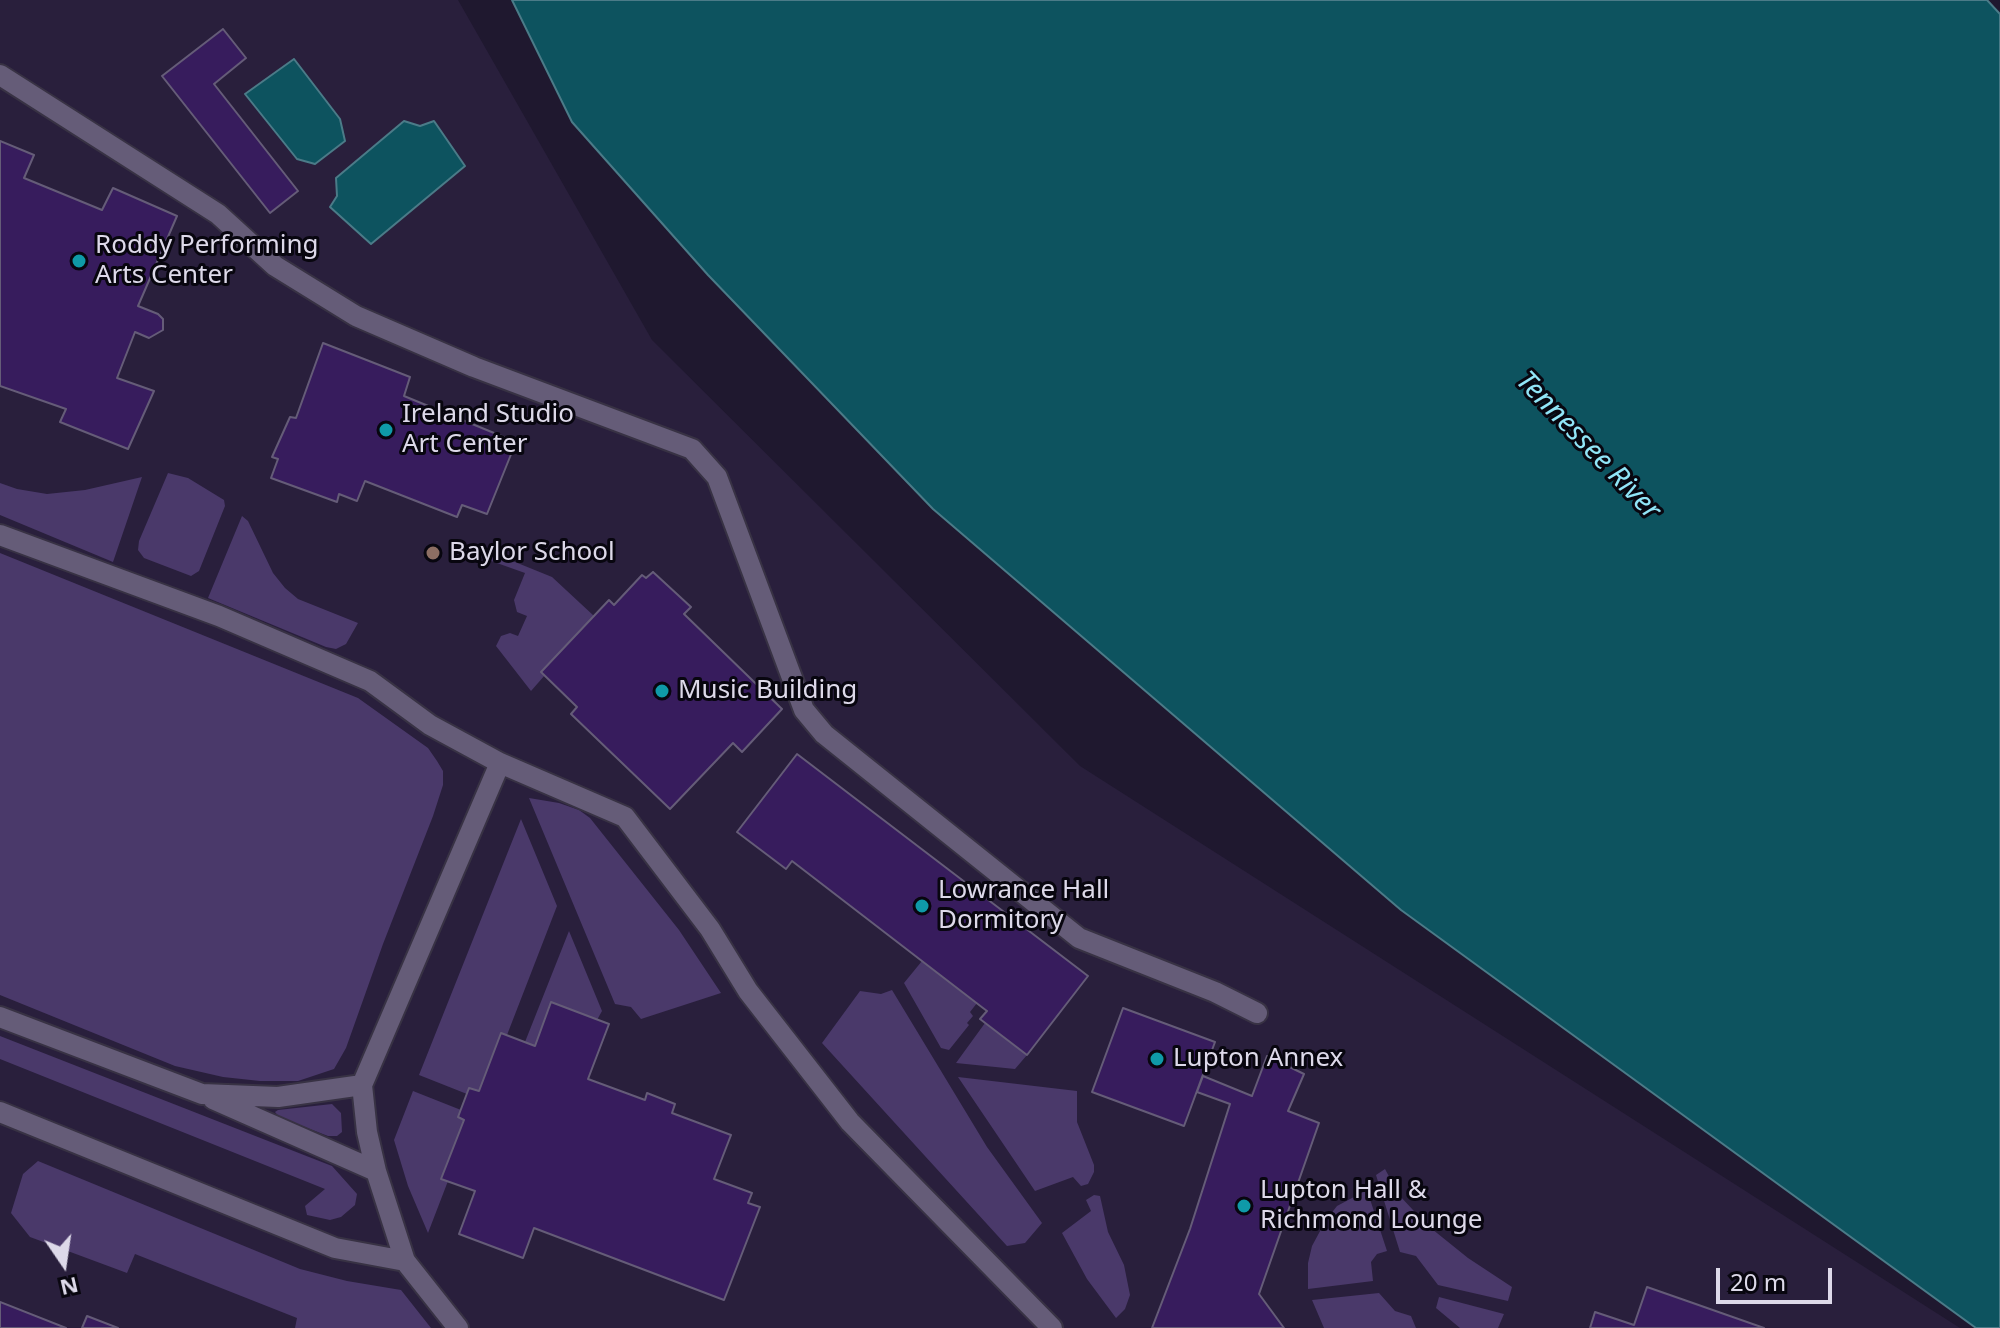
<!DOCTYPE html>
<style>
body{margin:0}
#map{position:relative;width:2000px;height:1328px;overflow:hidden;background:#1f182f;font-family:"Noto Sans",sans-serif}
canvas{display:block}
.north{position:absolute;left:24px;top:1224px;width:80px;height:80px;-webkit-text-stroke:6px #08060f;paint-order:stroke;rotate:167deg;font-size:22px;font-weight:700;line-height:32px;text-align:center;color:#ddd9e9}
.north::after{content:'';display:block;margin:auto;width:28px;height:36px;background:#ddd9e9;clip-path:polygon(50% 0,100% 100%,50% 72%,0 100%)}
.scale{position:absolute;left:1716px;top:1268px;width:116px;height:36px;box-sizing:border-box;border:4px solid #ddd9e9;border-top:0;padding-left:10px;font-size:24px;line-height:28px;white-space:nowrap;color:#ddd9e9;-webkit-text-stroke:6px #08060f;paint-order:stroke}
</style>
<div id="map">
<canvas width="2000" height="1328"></canvas>
<div class="north">N</div>
<div class="scale">20 m</div>
</div>
<script>
const context = document.querySelector('canvas').getContext('2d');
context.lineJoin = 'round';
function paint(path, color) { context.fillStyle = color; context.fill(path, 'evenodd'); }
const poly = rows => new Path2D(rows.map(r => 'M' + r).join(''));
function stroke(path, color, width, dash) { context.strokeStyle = color; context.lineWidth = width; context.lineCap = dash ? 'butt' : 'round'; context.setLineDash(dash || []); context.stroke(path); }
function write(font, color, halo, rows, align = 'center') {
  context.font = font + ' "Noto Sans",sans-serif'; context.lineWidth = 6; context.setLineDash([]); context.textBaseline = 'middle'; context.strokeStyle = halo; context.fillStyle = color; for (const [text, x, y, turn = 0] of rows) {
    context.save(); context.translate(x, y); context.rotate((+turn || 0) * Math.PI / 180); context.textAlign = isNaN(turn) ? turn : align; if (halo) context.strokeText(text, 0, 0); context.fillText(text, 0, 0); context.restore();
  }
}
const built = poly([
 [0,0,458,0,652,340,1080,766,1960,1328,0,1328]
]);
const green = poly([
 [168,473,188,478,224,500,225,506,199,571,191,576,144,558,138,550,139,541],
 [142,477,113,562,0,515,0,483,17,489,47,494,85,490],
 [242,516,248,521,273,573,285,588,298,599,358,623,346,644,336,649,326,647,208,598],
 [483,549,552,577,594,616,542,671,545,675,531,691,496,646,501,636,510,633,518,636,527,616,517,612,514,600,525,573,480,557],
 [0,553,358,698,428,748,437,761,443,771,443,785,433,816,383,944,346,1048,334,1069,298,1081,260,1081,223,1077,175,1066,0,995],
 [529,798,559,803,579,810,590,818,679,930,721,993,641,1019,631,1007,615,1004],
 [521,819,557,906,507,1035,501,1034,479,1091,470,1088,467,1094,419,1075],
 [569,931,602,1011,597,1020,552,1003,535,1046,525,1042],
 [922,961,977,1003,970,1012,973,1016,967,1023,969,1025,949,1050,941,1048,904,983],
 [892,990,987,1147,1042,1223,1025,1243,1007,1246,822,1043,860,991,881,994],
 [985,1023,1027,1055,1015,1069,956,1063],
 [0,1036,332,1166,357,1194,355,1205,341,1217,330,1220,307,1215,305,1206,325,1189,0,1059],
 [958,1077,1077,1091,1077,1122,1094,1165,1094,1172,1088,1184,1081,1186,1073,1177,1035,1191],
 [413,1091,461,1110,464,1120,448,1181,428,1233,408,1186,394,1140],
 [332,1104,341,1113,342,1132,337,1136,328,1136,279,1117,275,1112,278,1110],
 [38,1161,300,1269,347,1281,401,1290,431,1328,295,1328,297,1318,135,1254,127,1273,30,1237,11,1213,23,1174],
 [1385,1169,1399,1195,1427,1225,1468,1258,1512,1287,1508,1301,1438,1285,1416,1256,1400,1252,1376,1175],
 [1367,1190,1387,1251,1377,1254,1371,1262,1373,1281,1308,1289,1308,1263,1312,1246,1326,1220,1337,1206],
 [1094,1195,1100,1196,1108,1232,1124,1265,1130,1295,1125,1309,1116,1318,1087,1279,1062,1233,1091,1211,1086,1200],
 [1379,1293,1395,1311,1411,1316,1416,1328,1324,1328,1312,1300],
 [1439,1297,1504,1314,1498,1328,1460,1328,1436,1308]
]);
const water = poly([
 [512,0,1987,0,2000,14,2000,1328,1976,1328,1401,910,933,509,708,275,572,122,512,0],
 [294,59,340,119,345,141,315,164,297,159,245,94,294,59],
 [404,121,420,126,434,121,465,166,371,244,330,207,337,196,336,178,404,121]
]);
const building = poly([
 [223,29,246,58,214,84,298,191,270,213,162,76,223,29],
 [0,141,34,155,24,178,102,210,113,188,177,216,138,306,158,314,163,319,163,330,149,338,135,332,117,378,154,391,128,449,60,422,66,409,0,386,0,141],
 [323,343,410,377,404,396,516,442,487,514,462,505,457,517,365,481,357,501,339,494,337,502,271,478,278,459,272,457,290,417,296,418,323,343],
 [653,572,691,607,684,614,782,709,742,752,733,743,670,809,571,714,577,707,541,672,609,600,614,605,642,575,646,578,653,572],
 [797,754,1088,976,1027,1055,980,1019,987,1011,983,1008,792,861,786,869,737,832,797,754],
 [551,1002,609,1024,588,1079,645,1100,647,1093,675,1104,672,1113,731,1135,714,1179,752,1193,748,1203,760,1207,724,1300,534,1228,523,1258,459,1234,475,1191,441,1179,464,1120,458,1117,469,1088,479,1091,501,1033,535,1046,551,1002],
 [1123,1008,1215,1042,1184,1126,1092,1092,1123,1008],
 [1267,1056,1304,1074,1288,1111,1319,1123,1259,1294,1284,1328,1152,1328,1190,1229,1230,1104,1197,1092,1203,1076,1252,1096,1267,1056],
 [1647,1287,1690,1302,1764,1328,1590,1328,1595,1312,1634,1325,1647,1287],
 [0,1302,66,1328,0,1328,0,1302],
 [87,1316,118,1328,82,1328,87,1316]
]);
const minor = poly([
 [0,75,218,214,275,266,356,316,474,367,692,449,717,477,804,710,824,734,1079,938,1215,992,1257,1013],
 [0,535,219,616,370,681,430,725,500,763,625,817,710,929,748,991,850,1122,1052,1328],
 [0,1017,202,1094,278,1097,362,1085],
 [213,1099,376,1171],
 [0,1112,335,1248,405,1261],
 [458,1328,405,1261,376,1171,367,1132,362,1085,500,763]
]);
const markers = [
 [79,261,8,"#0f9aa8"],
 [386,430,8,"#0f9aa8"],
 [433,553,8,"#8d6e63"],
 [662,691,8,"#0f9aa8"],
 [922,906,8,"#0f9aa8"],
 [1157,1059,8,"#0f9aa8"],
 [1244,1206,8,"#0f9aa8"]
];
const poiNames = [
 ["Roddy Performing",95,246],
 ["Arts Center",95,276],
 ["Ireland Studio",402,415],
 ["Art Center",402,445],
 ["Baylor School",449,553],
 ["Music Building",678,691],
 ["Lowrance Hall",938,891],
 ["Dormitory",938,921],
 ["Lupton Annex",1173,1059],
 ["Lupton Hall &",1260,1191],
 ["Richmond Lounge",1260,1221]
];
const waterNames = [
 ["Tennessee River",1588,446,46]
];
paint(built, '#291f3c');
paint(green, '#4a396a');
paint(water, '#0d535f');
stroke(water, '#4b7b88', 2);
paint(building, '#371c5d');
stroke(building, '#655c78', 2);
stroke(minor, '#383244', 24);
stroke(minor, '#655c78', 20);
for (const [x, y, r, color] of markers) { const dot = new Path2D(); dot.arc(x, y, r, 0, 2 * Math.PI); context.fillStyle = color; context.fill(dot); stroke(dot, '#08060f', 3); }
write('26px', '#ddd9e9', '#08060f', poiNames, 'left');
write('italic 28px', '#91e5f7', '#08060f', waterNames);
</script>
